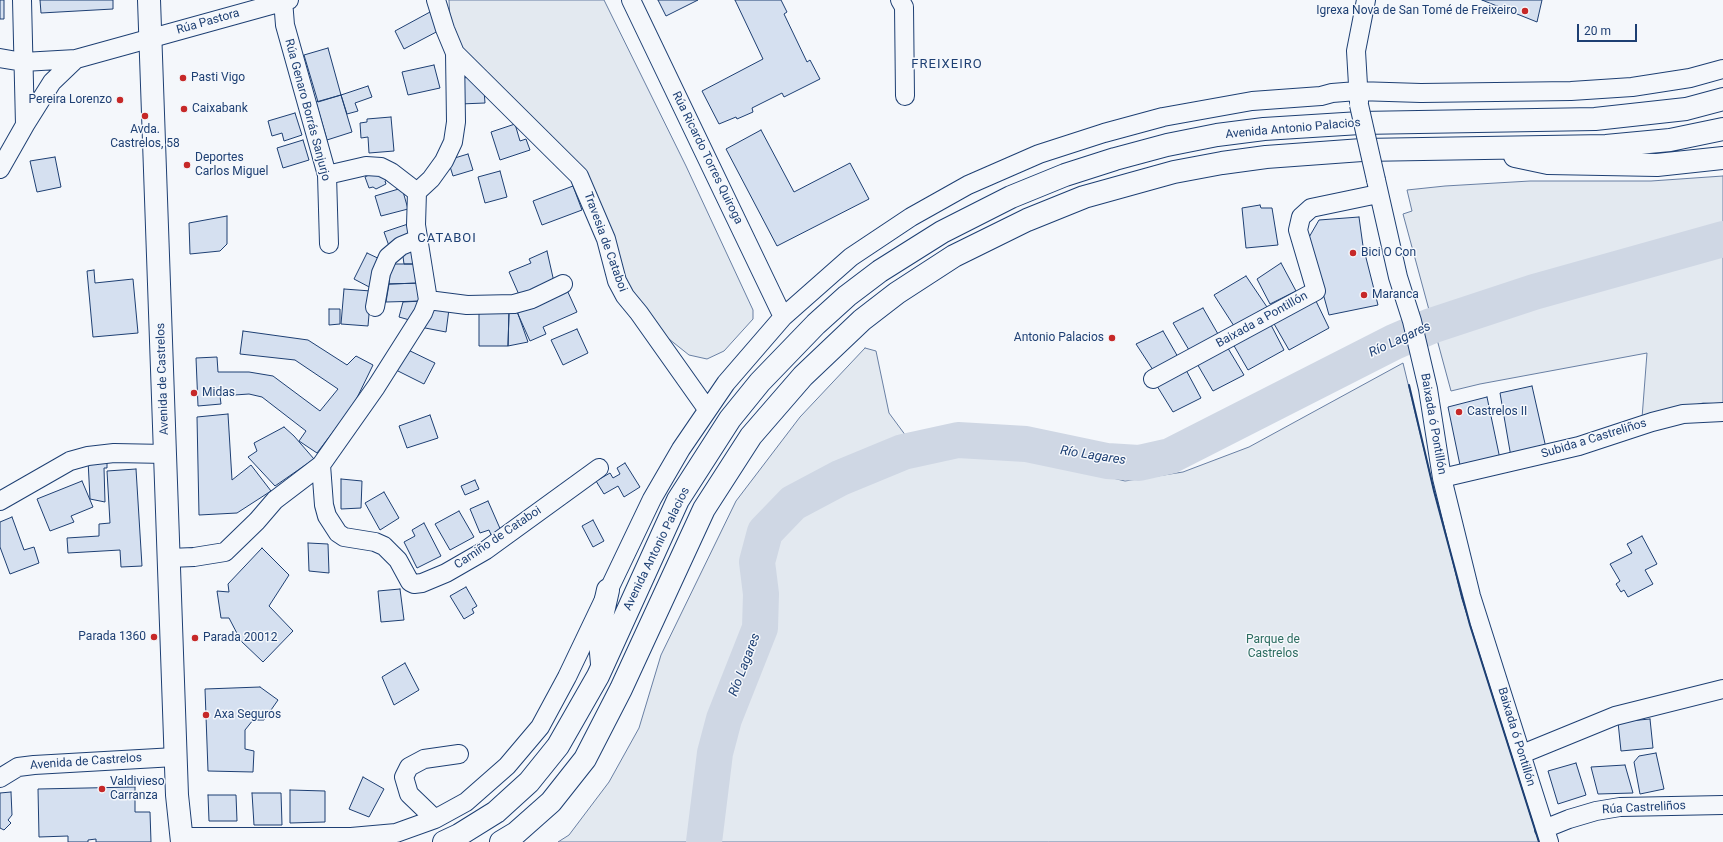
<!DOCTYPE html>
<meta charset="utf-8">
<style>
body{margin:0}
#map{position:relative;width:1723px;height:842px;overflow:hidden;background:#f4f7fb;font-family:Roboto,sans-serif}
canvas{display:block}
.scale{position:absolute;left:1577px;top:24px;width:60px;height:18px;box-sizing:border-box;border:2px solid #1d3f73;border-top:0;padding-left:5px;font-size:12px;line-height:14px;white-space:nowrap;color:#1d3f73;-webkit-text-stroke:3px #f4f7fb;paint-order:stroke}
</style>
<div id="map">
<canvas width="1723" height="842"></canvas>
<div class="scale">20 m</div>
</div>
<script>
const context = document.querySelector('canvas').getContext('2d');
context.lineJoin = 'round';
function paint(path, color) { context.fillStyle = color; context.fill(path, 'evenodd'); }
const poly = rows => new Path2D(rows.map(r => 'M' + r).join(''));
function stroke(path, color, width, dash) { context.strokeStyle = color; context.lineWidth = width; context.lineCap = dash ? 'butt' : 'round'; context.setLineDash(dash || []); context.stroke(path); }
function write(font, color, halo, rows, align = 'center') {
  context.font = font + ' Roboto,sans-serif'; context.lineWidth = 3; context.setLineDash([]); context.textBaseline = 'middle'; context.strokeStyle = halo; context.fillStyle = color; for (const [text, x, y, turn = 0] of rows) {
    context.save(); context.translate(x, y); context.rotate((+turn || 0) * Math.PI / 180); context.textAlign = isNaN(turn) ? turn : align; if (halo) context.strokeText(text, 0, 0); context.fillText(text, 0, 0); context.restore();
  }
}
const green = poly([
 [449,0,604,0,686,166,753,310,753,319,724,351,707,359,689,355,669,339,628,296,585,178,461,46,450,21,449,0],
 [1723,176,1723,404,1703,403,1642,418,1647,353,1480,384,1451,391,1403,214,1412,211,1407,190,1445,186,1530,181,1651,181,1723,176],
 [865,348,876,351,889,413,923,459,961,455,1019,455,1125,481,1183,472,1249,447,1403,363,1434,491,1470,625,1539,842,558,842,569,835,609,782,639,728,661,655,736,501,800,417,865,348]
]);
const river = poly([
 [704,842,715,753,724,719,760,628,761,594,757,562,765,532,793,503,840,478,903,452,958,440,1026,444,1107,461,1139,463,1170,456,1394,342,1431,326,1534,292,1723,239]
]);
const building = poly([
 [0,0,4,0,4,19,0,19,0,0],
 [40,0,113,0,113,9,41,13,40,0],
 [658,0,698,0,666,16,658,0],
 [735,0,781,0,787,12,784,14,807,62,810,60,820,79,784,97,782,93,752,108,753,112,737,119,736,117,719,124,702,91,763,59,735,0],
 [1482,0,1542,0,1537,22,1482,0],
 [430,12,440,30,404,49,395,31,430,12],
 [328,48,341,95,318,102,304,55,328,48],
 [434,65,440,88,408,95,402,72,434,65],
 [479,77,484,90,485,103,460,104,458,78,479,77],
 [368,86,372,97,355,103,358,111,347,114,341,95,368,86],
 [341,95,352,132,327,140,316,102,341,95],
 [295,113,302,135,284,141,282,133,272,136,268,121,295,113],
 [391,117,394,151,369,153,368,137,361,138,360,123,367,122,367,119,391,117],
 [515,124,520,141,526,139,530,150,500,160,491,132,515,124],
 [761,130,794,192,850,163,869,199,777,246,726,149,761,130],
 [303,140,309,160,283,168,277,148,303,140],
 [468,154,473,170,453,176,448,160,468,154],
 [55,157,61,187,37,192,30,161,55,157],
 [378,170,389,179,385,181,386,184,376,189,373,187,369,188,365,177,378,170],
 [500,171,507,197,485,203,478,177,500,171],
 [573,186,582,210,542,225,533,201,573,186],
 [402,188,408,209,381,216,375,196,402,188],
 [1260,205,1261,208,1272,208,1278,245,1246,248,1242,208,1260,205],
 [227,216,227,244,220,251,190,254,189,223,227,216],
 [1359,217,1363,246,1378,305,1329,315,1308,239,1319,220,1359,217],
 [408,224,413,238,389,246,384,232,408,224],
 [413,245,416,264,404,264,402,249,413,245],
 [547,251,554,282,520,297,509,272,531,263,529,259,547,251],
 [367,253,384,261,373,289,354,279,367,253],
 [1281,263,1296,291,1270,304,1257,279,1281,263],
 [391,264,416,264,420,283,389,284,391,264],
 [94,270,95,283,133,279,138,333,93,337,87,271,94,270],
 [1246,276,1267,307,1234,326,1214,295,1246,276],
 [420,283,422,301,386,302,389,284,420,283],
 [344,289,371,291,368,326,341,324,344,289],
 [567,290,577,312,543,327,546,334,530,341,517,312,567,290],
 [1315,299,1329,328,1289,350,1273,322,1315,299],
 [422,301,413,321,399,317,403,302,422,301],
 [431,306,449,309,446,332,420,327,431,306],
 [1203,308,1218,334,1189,350,1173,323,1203,308],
 [329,309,340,309,340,324,329,325,329,309],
 [517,311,528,342,508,346,509,312,517,311],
 [509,312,508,346,479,346,479,313,509,312],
 [1271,325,1284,350,1248,370,1233,344,1271,325],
 [577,329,588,353,563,365,551,340,577,329],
 [243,331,308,340,347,365,356,356,373,365,354,404,317,453,299,441,306,431,262,397,249,394,220,396,221,404,198,406,196,358,217,357,218,372,249,372,273,376,320,411,338,389,295,360,240,354,243,331],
 [1163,331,1178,357,1153,370,1136,344,1163,331],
 [1226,345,1244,375,1213,391,1196,362,1226,345],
 [404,348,435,363,424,384,394,369,404,348],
 [1186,370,1201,398,1173,412,1157,386,1186,370],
 [1532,386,1546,448,1511,457,1500,393,1532,386],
 [1487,397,1500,459,1461,470,1448,407,1487,397],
 [228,414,232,480,251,465,271,491,237,513,199,515,197,417,228,414],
 [430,415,438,438,407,448,399,426,430,415],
 [284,427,294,436,314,459,275,486,248,457,257,451,254,443,284,427],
 [88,460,107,460,107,468,104,468,105,502,90,499,88,460],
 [625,463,640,487,624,497,618,486,604,494,596,481,610,473,613,478,620,474,617,468,625,463],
 [136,469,142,566,121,567,120,550,68,553,67,538,99,536,99,524,110,523,107,471,136,469],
 [341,479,362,481,361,508,341,509,341,479],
 [475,480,479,489,465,495,461,486,475,480],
 [82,481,93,507,71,516,74,522,50,531,37,499,82,481],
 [384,492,399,518,380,530,365,503,384,492],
 [488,501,502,533,492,537,489,530,480,533,470,509,488,501],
 [459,511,474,537,450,550,435,524,459,511],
 [12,517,24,550,34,547,39,563,10,574,0,547,0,522,12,517],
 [593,520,604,541,593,547,582,526,593,520],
 [424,523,441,556,417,568,404,542,415,536,412,530,424,523],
 [1642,536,1657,564,1645,570,1653,584,1628,597,1624,590,1621,592,1616,584,1620,581,1610,564,1632,553,1627,544,1642,536],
 [308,543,328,544,329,573,309,571,308,543],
 [262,548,289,575,269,606,293,631,263,662,241,641,229,618,221,618,217,591,229,592,228,584,262,548],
 [466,587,477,606,472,609,474,613,464,619,450,596,466,587],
 [400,589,404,620,381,622,378,591,400,589],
 [405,663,419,690,394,705,382,677,405,663],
 [260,687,278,700,264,720,253,720,245,730,245,749,254,751,253,772,208,771,205,689,260,687],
 [1650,719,1653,748,1621,751,1618,722,1650,719],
 [1656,753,1664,789,1640,794,1634,762,1639,756,1656,753],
 [1576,763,1586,795,1558,804,1548,771,1576,763],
 [1625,765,1633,793,1598,794,1591,767,1625,765],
 [363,777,384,789,369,817,349,809,363,777],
 [135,787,135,812,150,812,151,842,96,842,96,839,88,840,88,842,68,842,68,836,39,837,38,789,135,787],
 [290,790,325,791,325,822,290,823,290,790],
 [11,792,12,815,8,820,11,823,4,830,0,828,0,793,11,792],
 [252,793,281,793,282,825,254,825,252,793],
 [208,795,236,795,237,821,209,821,208,795]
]);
const street = poly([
 [283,0,285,25,327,175,329,244],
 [631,0,783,317],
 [900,0,904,7,905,96],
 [455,53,579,176,606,239,617,281,625,296,639,313,707,409],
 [0,58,23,62,76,59,289,0],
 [1359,102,1356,51,1366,0],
 [25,125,52,82,76,59],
 [0,169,25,125,22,0],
 [327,175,366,166,381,167,391,172,417,192],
 [1376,180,1398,277,1412,321,1428,389,1442,478,1471,596,1549,842],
 [428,300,467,305,514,304,532,299,563,284],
 [375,307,381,273,388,257,401,246,418,239],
 [1153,379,1316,291,1298,230,1301,217,1311,208,1378,194],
 [321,465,324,505,327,516,338,533,344,537,375,542,384,546,398,560,410,582,414,584,422,583,446,573,486,550,599,468],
 [1442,478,1579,446,1652,422,1683,414,1723,412],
 [0,501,70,461,88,456,114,453,166,454],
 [169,558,194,557,225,552,257,521,275,500,321,465,376,387,423,313,428,300,416,225,417,192,431,179,444,161,453,142,456,122,455,53,445,29,436,0],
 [1522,754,1615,716,1723,689],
 [0,778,18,767,34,765,175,757],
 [435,819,409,794,404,777,409,767,424,759,459,754],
 [1544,829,1569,819,1596,811,1620,807,1723,805],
 [181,837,351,837,396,833,435,819,466,802,507,766,540,727,567,677,652,499,681,449,726,383,783,317,851,257,911,217,968,185,1039,154,1104,133,1163,117,1252,101,1321,96,1332,93,1357,91,1421,93,1571,91,1632,87,1690,78,1723,69]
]);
const primary = poly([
 [149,0,177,795,182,842],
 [1515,156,1548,163,1657,165,1723,158],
 [602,664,599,630,608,590],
 [444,842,459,835,496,812,529,782,558,746,598,676,678,500,730,419,760,382,816,324,847,296,880,271,942,232,1011,197,1065,175,1115,159,1167,145,1217,135,1264,129,1360,123,1595,119,1686,109,1723,99],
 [501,842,516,833,551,802,585,759,621,689,704,509,751,436,803,376,862,320,897,293,954,256,1027,220,1084,197,1174,172,1222,163,1266,157,1362,150,1606,146,1670,140,1723,129]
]);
const streetBridge = poly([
 [1359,105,1376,180]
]);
const wall = poly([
 [1409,385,1434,491,1470,625,1539,842]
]);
const markers = [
 [1525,11,4,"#c62828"],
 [183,78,4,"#c62828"],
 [120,100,4,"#c62828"],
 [184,109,4,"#c62828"],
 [145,116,4,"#c62828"],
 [187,165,4,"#c62828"],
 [1353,253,4,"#c62828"],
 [1364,295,4,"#c62828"],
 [1112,338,4,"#c62828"],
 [194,393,4,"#c62828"],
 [1459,412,4,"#c62828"],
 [154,637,4,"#c62828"],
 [195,638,4,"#c62828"],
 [206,715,4,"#c62828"],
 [102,789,4,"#c62828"]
];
const poiNames = [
 ["Igrexa Nova de San Tomé de Freixeiro",1517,11,"right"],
 ["Pasti Vigo",191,78],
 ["Pereira Lorenzo",112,100,"right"],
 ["Caixabank",192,109],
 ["Avda.",145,130,"center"],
 ["Castrelos, 58",145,144,"center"],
 ["Deportes",195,158],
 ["Carlos Miguel",195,172],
 ["Bici O Con",1361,253],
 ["Maranca",1372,295],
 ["Antonio Palacios",1104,338,"right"],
 ["Midas",202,393],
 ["Castrelos II",1467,412],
 ["Parada 1360",146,637,"right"],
 ["Parada 20012",203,638],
 ["Axa Seguros",214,715],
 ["Valdivieso",110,782],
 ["Carranza",110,796]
];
const streetNames = [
 ["Rúa Pastora",208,22,-16],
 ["Rúa Genaro Borrás Sanjurjo",307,110,75],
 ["Avenida Antonio Palacios",1293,129,-5],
 ["Rúa Ricardo Torres Quiroga",707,158,64],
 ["Travesia de Cataboi",605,242,70],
 ["Baixada a Pontillón",1262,320,-29],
 ["Avenida de Castrelos",163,379,-92],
 ["Baixada ó Pontillón",1433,424,80],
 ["Subida a Castreliños",1594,439,-17],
 ["Camiño de Cataboi",498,538,-34],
 ["Avenida Antonio Palacios",657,549,-64],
 ["Baixada ó Pontillón",1516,737,73],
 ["Avenida de Castrelos",86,762,-4],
 ["Rúa Castreliños",1644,808,-3]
];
const parkNames = [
 ["Parque de",1273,640],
 ["Castrelos",1273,654]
];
const neighbourhoodNames = [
 ["FREIXEIRO",947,65],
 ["CATABOI",447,239]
];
const waterNames = [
 ["Río Lagares",1400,340,-25],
 ["Río Lagares",1093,456,9],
 ["Río Lagares",745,665,-69]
];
paint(green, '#e3e9f0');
stroke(green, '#687fa3', 1);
stroke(river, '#cfd7e4', 36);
paint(building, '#d5e0f0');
stroke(building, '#1d3f73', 1);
stroke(street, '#1d3f73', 20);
stroke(primary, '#1d3f73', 24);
stroke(street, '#f4f7fb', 18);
stroke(primary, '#f4f7fb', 22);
stroke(streetBridge, '#1d3f73', 20, []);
stroke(streetBridge, '#f4f7fb', 18);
stroke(wall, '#1d3f73', 2);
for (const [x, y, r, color] of markers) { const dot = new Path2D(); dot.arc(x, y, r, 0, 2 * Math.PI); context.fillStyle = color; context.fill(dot); stroke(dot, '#f4f7fb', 1.5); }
write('12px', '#1d3f73', '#f4f7fb', poiNames, 'left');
write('12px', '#1d3f73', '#f4f7fb', streetNames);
write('12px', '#2c6c60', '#f4f7fb', parkNames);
context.letterSpacing = '1px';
write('13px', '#1d3f73', '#f4f7fb', neighbourhoodNames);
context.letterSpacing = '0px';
write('italic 13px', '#1d3f73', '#f4f7fb', waterNames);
</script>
